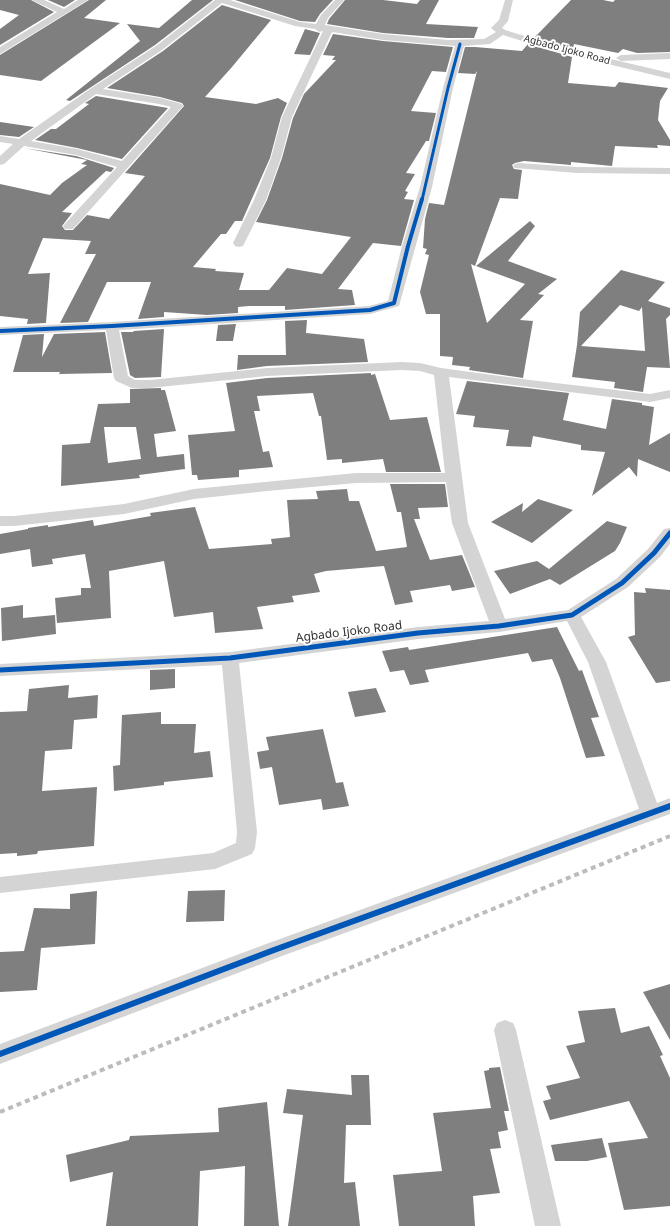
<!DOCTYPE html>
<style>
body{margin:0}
canvas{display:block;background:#fff}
</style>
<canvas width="670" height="1226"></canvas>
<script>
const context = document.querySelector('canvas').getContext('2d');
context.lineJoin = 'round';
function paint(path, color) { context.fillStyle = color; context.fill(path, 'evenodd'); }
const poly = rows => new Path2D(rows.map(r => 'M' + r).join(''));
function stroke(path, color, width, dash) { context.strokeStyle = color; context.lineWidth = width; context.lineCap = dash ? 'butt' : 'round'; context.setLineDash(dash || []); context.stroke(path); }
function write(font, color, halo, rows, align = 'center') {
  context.font = font + ' "Noto Sans",sans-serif'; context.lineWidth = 4; context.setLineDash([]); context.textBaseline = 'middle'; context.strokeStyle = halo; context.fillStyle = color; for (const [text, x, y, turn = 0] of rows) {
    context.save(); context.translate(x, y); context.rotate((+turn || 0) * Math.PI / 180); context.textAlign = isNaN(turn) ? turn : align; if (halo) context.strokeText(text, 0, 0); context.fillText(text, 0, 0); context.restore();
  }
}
const building = poly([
 [0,0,31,0,54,12,0,45,0,29,19,15,0,10],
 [48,0,75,0,64,7],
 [89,0,106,0,84,18,120,23,41,81,0,75,0,55],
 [192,0,213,0,155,45,70,101,66,100,140,41,127,24,159,28],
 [235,0,333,0,320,14,315,22,300,21],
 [345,0,383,0,417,4,420,0,439,0,426,24,478,27,474,38,448,38,383,33,327,24,329,19],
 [571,0,603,0,613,2,615,0,670,0,670,52,637,53,623,49,618,53,574,44,573,49,534,38],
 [222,5,271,20,232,67,205,97,256,104,278,98,287,103,281,117,270,158,242,221,235,221,226,234,221,234,193,267,216,269,215,271,244,273,239,290,269,290,287,268,322,274,351,237,256,222,267,200,282,158,293,118,304,94,336,60,332,60,335,56,323,55,333,34,383,41,453,47,446,72,432,71,411,111,436,113,429,141,426,141,406,173,415,174,405,191,408,192,404,199,414,200,401,246,373,243,338,289,352,290,355,305,285,310,285,306,249,306,238,307,238,313,207,315,164,312,164,317,138,319,151,282,107,282,88,322,60,323,96,254,85,254,91,241,43,238,28,274,50,273,46,323,27,324,28,319,0,316,0,184,50,195,62,183,87,165,81,164,87,160,24,148,76,156,114,168,111,172,106,171,62,212,72,213,62,226,65,230,73,230,87,215,109,219,145,176,125,173,184,106,182,103,160,97,107,88,163,51],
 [305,29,320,33,310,55,294,54],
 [528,44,572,57,568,83,615,87,619,82,668,88,660,101,658,120,670,140,670,146,657,145,658,148,615,146,612,166,571,162,571,165,524,161,515,163,512,165,514,169,522,170,518,199,500,198,475,266,471,264,487,323,525,284,476,266,530,221,535,226,508,261,557,279,538,294,544,295,520,320,533,321,523,378,469,370,470,367,452,365,453,357,440,356,440,314,426,314,420,292,429,255,425,254,427,249,423,248,425,219,429,203,444,205,477,71,475,74,458,73,465,47,475,47,522,51],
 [96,96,168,108,122,159,77,148,35,140,51,129,56,129,89,104,85,103],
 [0,122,34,127,19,137,0,135],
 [621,270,665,282,648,301,670,308,670,315,666,319,670,368,647,367,643,392,614,388,615,382,572,377,577,345,580,312],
 [620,305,639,311,642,307,645,351,581,346],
 [307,320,306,333,364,339,368,362,267,366,237,370,238,355,286,355,285,321],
 [236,324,233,341,216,341,218,325],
 [164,329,161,377,135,378,130,375,121,332,133,332,134,331],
 [105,332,112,373,59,374,60,372,13,372,23,335,44,334,42,357,54,334],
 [371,373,371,375,375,374,390,420,427,417,441,472,386,472,383,459,342,463,342,459,327,460,321,416,319,416,313,393,257,396,260,411,254,411,263,452,269,451,273,467,239,470,239,477,198,480,197,475,192,475,188,435,235,431,226,383,267,378],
 [467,381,569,393,563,420,606,429,612,399,642,403,642,405,654,407,649,445,670,433,670,472,638,459,637,477,629,467,592,496,605,452,581,450,581,445,533,436,531,447,506,446,509,430,473,427,475,416,456,414],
 [161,388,161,390,165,390,176,431,154,434,157,457,184,454,185,469,139,475,140,478,61,486,62,445,90,443,98,404,130,403,130,389],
 [104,427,136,427,141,459,108,463],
 [390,484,445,484,448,507,418,508,420,519,414,519,430,560,462,555,475,587,452,591,450,585,410,591,413,602,395,605,384,566,326,571,314,574,320,592,292,596,294,602,257,607,263,629,215,633,213,612,174,617,164,561,109,571,111,618,57,623,55,598,81,595,81,588,91,588,85,554,52,559,53,564,32,567,30,549,0,554,0,534,28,529,28,528,48,525,48,527,93,520,94,526,151,516,150,513,195,507,209,549,272,544,271,539,290,537,287,500,318,499,316,491,347,489,349,501,359,501,376,551,407,547,401,512,397,512],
 [538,499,573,510,532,543,491,522,523,503,522,512],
 [607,521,627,527,620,543,615,551,560,585,550,579,510,594,494,571,537,561,549,569],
 [645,588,670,590,670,681,656,683,628,637,635,635,634,592,646,593],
 [23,605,23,618,55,615,56,634,2,641,1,608],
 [557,627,579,671,582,670,599,717,591,718,605,756,586,758,560,678,552,659,532,662,528,653,425,670,429,682,410,685,404,670,390,672,382,651,408,647,409,650],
 [175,669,175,688,150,690,150,670],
 [69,685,68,698,98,695,97,718,74,720,72,749,45,751,42,791,97,787,94,846,38,851,37,854,17,856,17,853,0,854,0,712,27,711,29,689],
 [376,688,386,712,355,717,348,692],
 [161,712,161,724,196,724,194,753,210,751,213,777,164,782,164,785,114,791,113,766,120,765,122,715],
 [323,729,336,783,343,782,349,806,323,810,321,799,279,805,272,767,260,769,257,752,269,750,266,737],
 [225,890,224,921,186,922,188,891],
 [97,891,95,944,41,948,37,990,0,992,0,952,24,951,34,908,70,909,70,894],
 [670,984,670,1040,643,992],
 [615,1008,621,1033,649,1026,663,1055,660,1056,670,1078,670,1206,624,1210,608,1143,648,1138,629,1101,550,1120,543,1101,551,1099,546,1086,580,1078,566,1046,585,1042,578,1011],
 [500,1067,509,1111,504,1111,508,1130,498,1132,501,1148,490,1149,500,1193,473,1196,475,1226,399,1226,393,1175,442,1171,433,1113,491,1108,484,1071,489,1070,489,1068],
 [351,1075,369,1075,371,1125,346,1125,344,1183,355,1182,360,1226,288,1226,303,1115,283,1113,287,1089,352,1095],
 [267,1102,279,1226,244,1226,245,1166,200,1171,198,1226,106,1226,113,1172,70,1182,66,1155,129,1140,130,1136,219,1132,218,1108],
 [602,1138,607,1157,587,1161,555,1161,551,1145]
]);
const street = poly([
 [32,0,44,0,64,9,78,0,88,0,0,54,0,47,57,12,32,0],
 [215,0,230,0,300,22,316,24,321,15,335,0,344,0,328,18,325,25,383,34,448,40,484,39,496,32,491,28,499,20,505,0,513,0,508,21,502,28,505,30,560,47,670,73,670,79,554,51,503,35,490,44,464,46,453,88,432,187,399,306,370,314,119,330,128,376,135,380,150,380,267,368,402,362,420,363,441,368,530,380,650,394,670,390,670,398,650,402,449,377,468,523,505,619,568,610,616,579,648,549,664,529,670,528,670,544,660,557,628,587,581,617,606,662,657,803,670,798,670,814,282,956,0,1064,0,1044,266,944,639,809,588,662,567,621,499,632,418,639,239,663,257,832,255,848,252,854,215,869,0,893,0,877,213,853,236,843,237,832,222,665,0,676,0,664,230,652,418,627,489,621,452,523,446,482,356,483,267,491,194,499,124,514,14,526,0,526,0,516,14,516,124,504,194,489,356,473,445,473,434,375,420,371,402,370,267,376,150,388,132,388,116,381,114,378,106,330,0,335,0,327,112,322,369,306,388,301,402,246,420,187,443,88,455,46,383,40,332,32,292,117,281,158,266,200,243,246,239,247,235,246,233,243,254,200,271,158,282,117,323,31,319,32,315,29,295,26,222,3,162,50,103,89,160,98,182,104,183,106,73,229,65,229,63,226,117,167,76,155,24,146,4,164,0,165,0,156,13,144,0,142,0,136,19,139,90,89,156,46,215,0],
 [96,94,159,104,171,107,122,161,77,149,31,141,96,94],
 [670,53,670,59,621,61,616,58,621,55,670,53],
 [519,163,577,167,670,168,670,174,577,173,515,168,513,166,515,164,519,163],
 [505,1020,513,1023,516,1030,561,1226,535,1226,494,1030,497,1023,505,1020]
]);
const rail = poly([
 [0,1112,670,836]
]);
const cyclewayFar3 = poly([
 [422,200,448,88,460,44]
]);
const cyclewayFar2 = poly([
 [0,331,112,326,370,310,394,303,408,246,422,199]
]);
const cyclewayFar1 = poly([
 [0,670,230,658,418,633,499,626,572,615,622,583,654,553,670,533]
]);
const cycleway = poly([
 [0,1054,274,950,670,806]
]);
const farStreetnames = [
 ["Agbado Ijoko Road",567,50,15]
];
const streetNames = [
 ["Agbado Ijoko Road",349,632,-7]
];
paint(building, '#7f7f7f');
paint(street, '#d4d4d4');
stroke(rail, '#bcbcbc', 4, [5, 4]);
stroke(cyclewayFar3, '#0057b8', 3);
stroke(cyclewayFar2, '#0057b8', 4);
stroke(cyclewayFar1, '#0057b8', 5);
stroke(cycleway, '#0057b8', 6);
write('10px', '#303030', '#fff', farStreetnames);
write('12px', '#303030', '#fff', streetNames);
</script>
